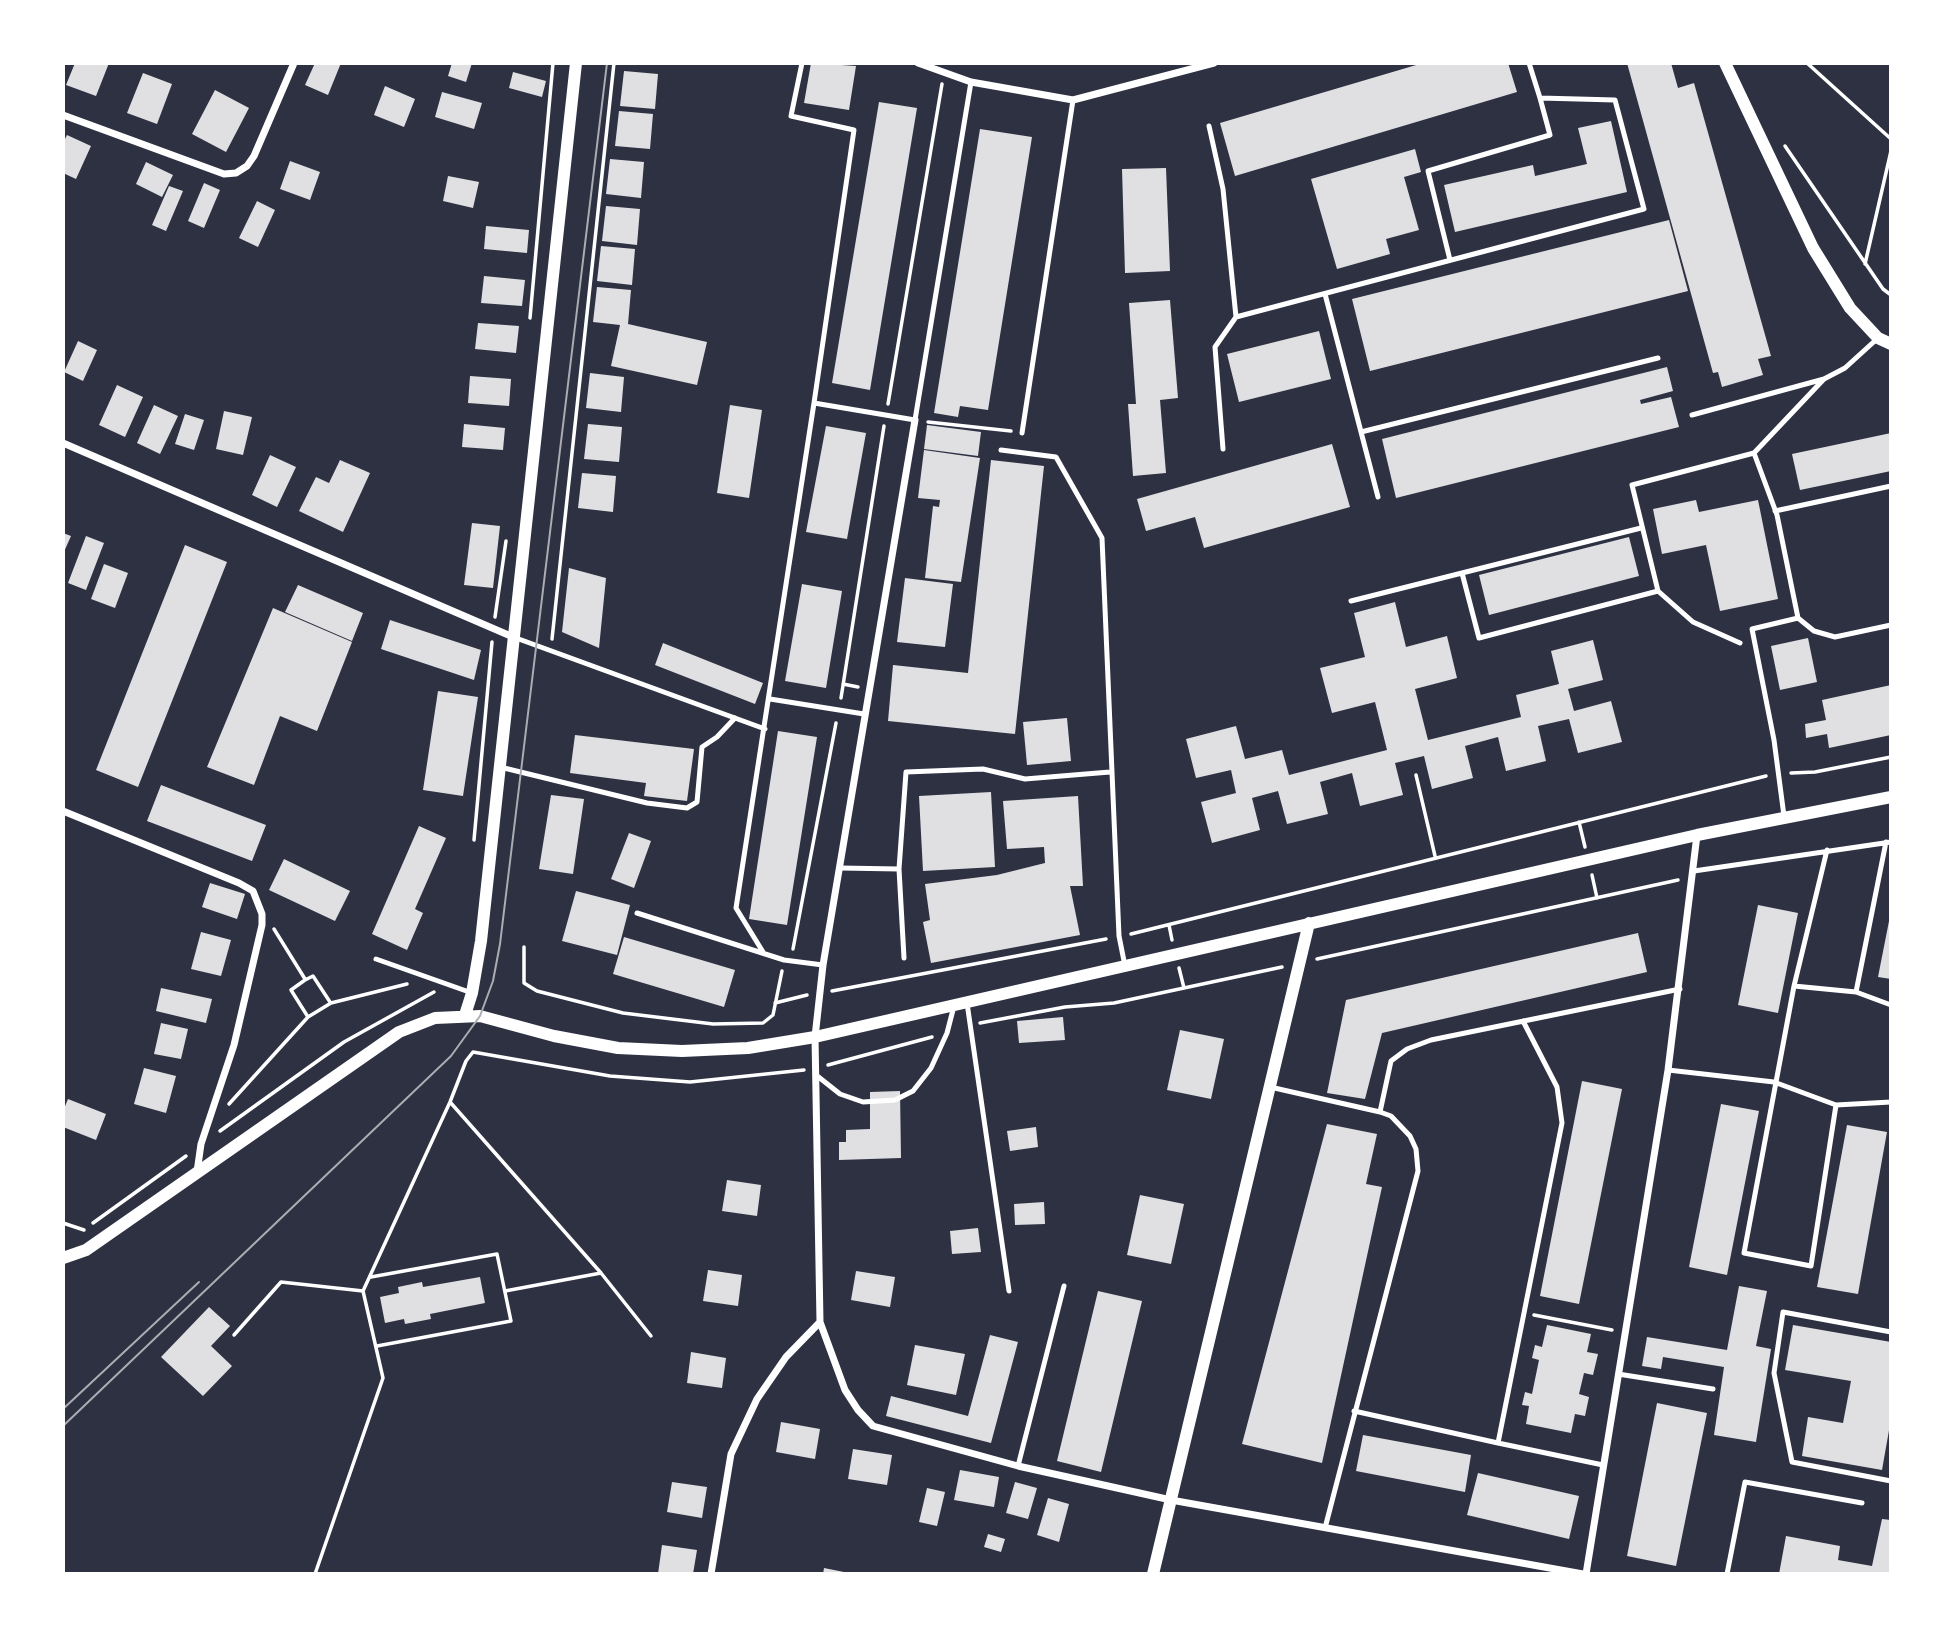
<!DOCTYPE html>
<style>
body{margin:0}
#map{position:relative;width:1954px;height:1637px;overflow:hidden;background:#2d3142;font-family:Manrope,sans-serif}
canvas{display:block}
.frame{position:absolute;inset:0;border:65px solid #fff;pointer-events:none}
</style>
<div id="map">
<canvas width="1954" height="1637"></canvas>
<div class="frame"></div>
</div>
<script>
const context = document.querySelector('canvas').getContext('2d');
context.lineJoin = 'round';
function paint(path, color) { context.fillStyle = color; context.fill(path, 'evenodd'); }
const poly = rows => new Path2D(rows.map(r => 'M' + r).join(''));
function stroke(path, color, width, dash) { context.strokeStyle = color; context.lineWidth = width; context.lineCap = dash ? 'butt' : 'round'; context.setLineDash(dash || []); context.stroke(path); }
const building = poly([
 [75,63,109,63,96,96,66,85],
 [315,63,341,63,328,95,305,85],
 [452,63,472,63,466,82,448,76],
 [811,63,856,66,849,110,804,103],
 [1423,63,1508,63,1517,92,1235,176,1220,123],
 [1627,63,1671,63,1678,88,1694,83,1771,356,1758,359,1763,375,1722,387,1718,372,1713,373],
 [624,71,658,74,655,109,620,106],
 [513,72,546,81,542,97,509,88],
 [143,73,172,84,157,124,127,113],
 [385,86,415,99,404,127,374,115],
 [215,90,249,108,226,152,192,134],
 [442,92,482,103,474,129,435,117],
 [879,102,917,108,870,390,832,383],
 [619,111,653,114,650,149,615,146],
 [1611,121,1627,192,1455,232,1444,185,1533,165,1535,176,1587,164,1578,128],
 [980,129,1032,137,988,410,960,406,958,417,934,413],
 [67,135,91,146,76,179,63,173,63,143],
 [1415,149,1421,172,1404,177,1419,230,1386,239,1390,254,1337,269,1311,179],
 [610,159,644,162,641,198,606,194],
 [290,161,320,172,310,200,280,189],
 [146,162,173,175,162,197,136,184],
 [1166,168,1170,271,1125,273,1122,169],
 [448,176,479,182,473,208,443,201],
 [204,183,220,190,204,228,188,221],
 [169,186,183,191,166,231,152,225],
 [257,201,275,210,258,247,239,238],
 [606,206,640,209,637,245,602,241],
 [1669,220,1688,291,1370,371,1352,299],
 [486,226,529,230,527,253,484,249],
 [601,246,635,249,632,285,597,281],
 [484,276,525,280,522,306,481,303],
 [597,287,631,290,628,324,707,342,697,385,611,366,620,325,593,322],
 [1170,300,1178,398,1160,400,1166,473,1133,476,1128,404,1136,404,1129,303],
 [478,323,519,326,516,353,475,349],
 [1319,331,1331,379,1239,402,1227,354],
 [78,341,97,350,83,381,64,372],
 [1667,367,1673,391,1640,400,1641,404,1671,397,1679,427,1396,498,1382,439],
 [590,373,624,377,621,412,586,408],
 [470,376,511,379,509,406,468,403],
 [117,385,143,397,125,437,99,425],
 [154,405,178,416,160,454,137,443],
 [730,405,762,410,749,498,717,493],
 [224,411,252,417,243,455,216,449],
 [185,414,204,420,194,450,175,444],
 [464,424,505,428,503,450,462,447],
 [588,424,622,427,619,462,584,459],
 [927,425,981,432,978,456,924,449],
 [826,426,866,433,847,539,806,532],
 [1891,433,1891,471,1800,490,1792,454],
 [1332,444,1350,507,1204,548,1195,517,1146,531,1137,499],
 [924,450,980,458,961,582,925,578,933,506,939,507,940,500,918,498],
 [270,455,296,467,277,507,252,495],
 [340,460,370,473,343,532,299,511,316,477,329,483],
 [991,460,1044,466,1015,734,888,721,893,665,968,673],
 [582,473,616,476,613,512,578,508],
 [1696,500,1699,512,1758,500,1778,599,1720,611,1706,545,1662,554,1653,509],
 [472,523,500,526,493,588,464,585],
 [63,533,71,536,63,554],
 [86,536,104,543,86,590,68,583],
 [1629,537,1639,576,1489,615,1479,575],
 [185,545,227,562,138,787,96,770],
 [104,564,128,573,115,608,91,599],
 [569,568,606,578,599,648,562,632],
 [905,578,953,584,945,647,897,642],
 [802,584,842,591,826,688,785,681],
 [298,585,363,613,352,641,285,612],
 [1395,602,1406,647,1447,636,1457,678,1415,689,1428,740,1521,717,1516,695,1559,684,1551,651,1593,640,1603,680,1568,689,1574,711,1611,701,1622,742,1578,753,1569,719,1538,726,1546,761,1506,771,1498,737,1465,746,1473,778,1432,789,1424,756,1395,763,1403,795,1360,806,1352,773,1320,782,1328,814,1287,824,1278,791,1252,798,1260,830,1212,843,1201,802,1236,793,1231,770,1196,778,1186,739,1236,726,1245,759,1282,750,1289,775,1387,750,1375,702,1332,713,1320,668,1365,657,1354,613],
 [273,608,352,642,317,731,280,716,254,785,207,767],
 [390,620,481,650,474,680,381,649],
 [1808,638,1817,682,1780,690,1771,646],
 [663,643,763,683,755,704,655,665],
 [1891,685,1891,735,1829,748,1827,734,1806,738,1805,724,1826,720,1822,700],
 [438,691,478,697,463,796,423,790],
 [1067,718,1071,761,1027,765,1023,722],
 [778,731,817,737,787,925,749,919],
 [575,735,694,749,687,801,644,796,646,783,570,773],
 [161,785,266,825,252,861,147,821],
 [991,792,995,867,923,871,919,796],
 [551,795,584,799,573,874,539,869],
 [1078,796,1083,886,1070,886,1080,935,931,963,923,922,930,920,925,884,997,875,1045,863,1044,847,1007,849,1003,801],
 [419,826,446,838,415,909,423,913,407,950,372,934],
 [629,833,651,841,634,888,611,879],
 [284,859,350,891,335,921,269,890],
 [210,883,245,894,237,919,202,907],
 [576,891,630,905,617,955,562,941],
 [1758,905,1798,913,1778,1013,1738,1005],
 [1890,916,1891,916,1891,979,1878,977],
 [201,932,231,940,221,976,191,969],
 [1638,933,1647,972,1382,1033,1365,1099,1327,1093,1346,1000],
 [624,937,735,970,724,1007,613,974],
 [161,988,212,999,206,1023,156,1011],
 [1063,1017,1065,1040,1019,1043,1017,1021],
 [161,1023,188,1029,181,1059,154,1054],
 [1180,1030,1224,1039,1211,1099,1167,1090],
 [144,1068,176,1076,166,1113,134,1104],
 [1582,1081,1622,1089,1579,1304,1540,1296],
 [900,1091,901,1158,839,1160,839,1142,846,1142,846,1130,870,1129,870,1092],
 [68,1099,106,1114,96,1140,63,1127,63,1111],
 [1721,1104,1759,1111,1727,1275,1689,1267],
 [1327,1124,1377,1134,1366,1184,1382,1187,1322,1463,1242,1444],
 [1847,1125,1887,1132,1858,1294,1817,1287],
 [1036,1127,1038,1147,1010,1151,1007,1131],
 [727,1180,761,1185,757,1216,722,1211],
 [1140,1195,1184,1204,1171,1264,1127,1255],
 [1044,1202,1045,1224,1015,1225,1014,1204],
 [978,1228,981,1252,952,1254,950,1231],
 [708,1270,742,1275,738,1306,703,1301],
 [856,1271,895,1277,890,1307,851,1300],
 [480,1277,485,1303,430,1314,431,1319,405,1324,404,1319,385,1323,380,1297,399,1293,398,1287,422,1282,423,1287],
 [1739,1286,1767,1291,1756,1346,1771,1349,1756,1442,1714,1435,1724,1367,1663,1357,1661,1369,1642,1366,1647,1337,1727,1350],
 [1098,1291,1142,1301,1101,1472,1057,1461],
 [209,1307,230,1326,211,1346,232,1366,203,1396,161,1357],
 [1547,1325,1591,1334,1587,1352,1598,1354,1593,1375,1584,1373,1579,1394,1589,1397,1585,1416,1575,1414,1571,1433,1526,1424,1529,1406,1522,1405,1525,1392,1532,1394,1539,1360,1532,1358,1535,1345,1542,1347],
 [1793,1325,1891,1342,1891,1419,1882,1470,1802,1456,1808,1417,1843,1423,1851,1381,1785,1370],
 [990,1335,1018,1342,991,1443,886,1416,891,1396,968,1416],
 [915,1345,965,1354,956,1395,907,1385],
 [691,1352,726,1358,722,1388,687,1383],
 [1657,1403,1707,1413,1676,1566,1627,1556],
 [781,1422,820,1429,815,1459,776,1452],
 [1363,1435,1471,1455,1465,1492,1356,1471],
 [853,1449,892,1455,887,1485,848,1479],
 [960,1470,999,1477,994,1507,954,1500],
 [1478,1473,1579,1496,1569,1539,1467,1515],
 [672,1482,707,1487,702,1518,667,1512],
 [1015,1482,1037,1488,1028,1519,1006,1513],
 [927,1488,945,1492,937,1526,919,1522],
 [1048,1498,1069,1504,1059,1542,1037,1535],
 [1882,1519,1891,1520,1891,1574,1779,1574,1786,1536,1840,1546,1838,1560,1872,1566],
 [988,1534,1005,1539,1001,1552,984,1547],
 [662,1545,697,1550,693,1574,658,1574],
 [824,1568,849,1573,849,1574,823,1574]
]);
const path = poly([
 [1807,63,1891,139],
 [1785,146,1883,289,1891,295],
 [1865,264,1891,151],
 [530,318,553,63],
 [888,404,942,84],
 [928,422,1011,431],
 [495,617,506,541],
 [552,639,614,63],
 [843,684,858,687],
 [841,698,884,426],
 [1791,773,1815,772,1891,757],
 [1416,775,1435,856],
 [1579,822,1585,847],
 [474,840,492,642],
 [1592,875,1597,898],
 [1169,925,1172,940],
 [274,929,305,979],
 [1131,934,1766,776],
 [524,947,524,983,537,991,623,1013,713,1024,763,1023,773,1015,782,971],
 [793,949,836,723],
 [1317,959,1678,880],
 [1179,968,1184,988],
 [832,991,1106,939],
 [775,1003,807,995],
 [308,1017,291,990,305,980,313,976,330,1002],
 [980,1023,1065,1007,1114,1003,1282,967],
 [828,1065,932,1037],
 [450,1102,601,1273,651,1336],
 [229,1104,308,1017,331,1003,407,984],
 [220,1131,344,1042,434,992],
 [63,1223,84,1230],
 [93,1223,186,1156],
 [371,1277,497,1254,511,1321,377,1346],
 [505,1291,601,1273],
 [1534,1315,1612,1330],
 [234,1335,281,1282,363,1291],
 [315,1574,383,1378,363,1291,450,1102,466,1061,473,1052,610,1076,690,1082,804,1070]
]);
const service = poly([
 [802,63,791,116,854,130,814,403,915,420,971,82],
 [1209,126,1223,189,1236,317,1644,209,1615,100,1540,98,1529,63],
 [1450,260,1428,171,1550,135,1540,98],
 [1325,294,1378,497],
 [1692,415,1824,379,1845,368,1878,338],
 [1361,432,1658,358],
 [1022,433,1073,100],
 [1223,449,1215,347,1236,317],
 [1001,450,1056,457,1102,538,1119,936,1125,966],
 [1754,453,1777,515,1798,618,1752,629,1774,740,1784,816],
 [1775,511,1891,486],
 [1641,528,1462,573,1479,638,1658,591],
 [1351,601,1462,573],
 [1798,618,1814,631,1835,637,1891,625],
 [516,638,765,729],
 [1740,643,1693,622,1658,591,1632,485,1754,453,1824,379],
 [770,699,864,714],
 [500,767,647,803,687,808,697,802,702,747,717,737,735,718],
 [1827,850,1794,986,1744,1253,1811,1266,1836,1105],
 [840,868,899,869],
 [1694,871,1891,842],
 [637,913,784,960,823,965],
 [763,952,736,908,814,403],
 [904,958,899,869,906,772,983,769,1025,779,1110,772],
 [376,959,472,993],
 [1794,986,1856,992,1891,1005],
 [1856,992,1886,842],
 [967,1003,1009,1291],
 [1523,1021,1557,1087,1562,1123,1498,1443,1603,1465],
 [1668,1070,1774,1082,1836,1105,1891,1102],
 [816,1075,840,1094,863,1102,895,1100,913,1091,931,1068,947,1033,954,1006],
 [1270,1087,1380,1112],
 [1891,1332,1783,1312,1774,1373,1792,1462,1891,1481],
 [1618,1374,1713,1389],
 [1354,1411,1498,1443],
 [1018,1466,1064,1286],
 [1325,1528,1418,1171,1416,1149,1410,1136,1391,1116,1380,1112,1391,1061,1407,1049,1431,1040,1680,989],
 [1727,1574,1745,1482,1862,1503]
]);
const minor = poly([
 [918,63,971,82,1073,100,1214,63],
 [63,115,224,174,236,173,247,166,254,156,294,63],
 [63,443,513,637],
 [63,811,239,883,253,891,262,914,262,925,234,1045,201,1144,197,1172],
 [820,1322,845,1390,858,1410,873,1426,1018,1466,1171,1500,1583,1574],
 [711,1574,731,1454,757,1399,786,1357,820,1322,815,1037,823,965,915,420],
 [1586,1574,1668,1070,1697,835]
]);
const tertiary = poly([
 [1725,63,1813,248,1850,308,1878,338,1891,344],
 [465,1015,472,993,481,941,576,63],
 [63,1258,86,1250,399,1032,435,1018,480,1016,554,1036,618,1048,682,1051,748,1048,815,1037,1697,835,1891,797],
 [1153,1574,1309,923]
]);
const tram = poly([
 [63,1409,199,1282],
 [63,1426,451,1056,480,1016,493,981,500,944,607,63]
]);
paint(building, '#e0e0e3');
stroke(path, '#fff', 3.5);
stroke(service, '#fff', 5);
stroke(minor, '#fff', 7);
stroke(tertiary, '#fff', 12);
stroke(tram, '#abadb3', 2);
</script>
